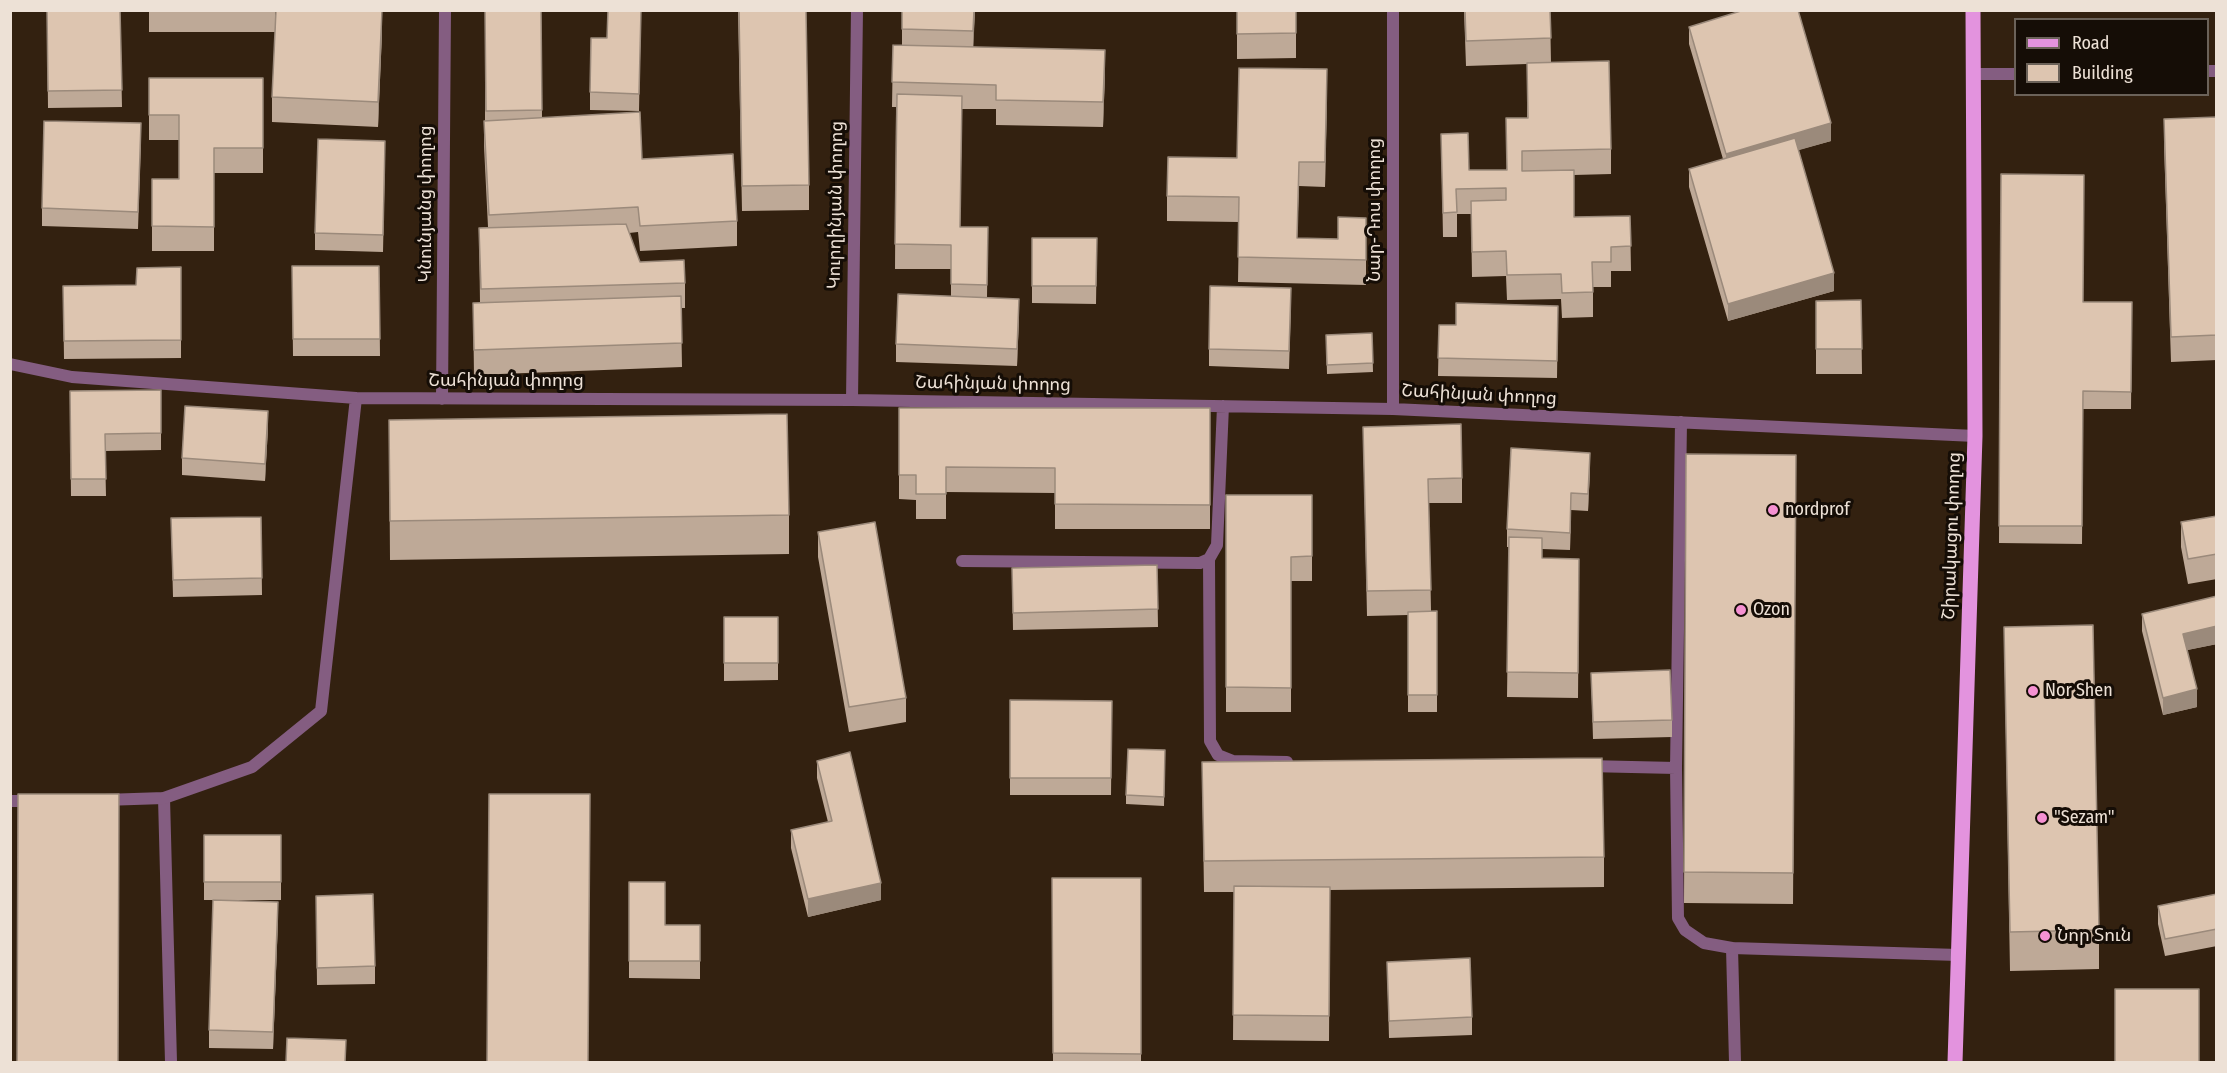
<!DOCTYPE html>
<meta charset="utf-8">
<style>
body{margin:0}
#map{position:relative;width:2227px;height:1073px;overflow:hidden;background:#332110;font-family:"Fira Sans Condensed",sans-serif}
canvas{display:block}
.frame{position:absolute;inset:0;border:12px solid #ede1d6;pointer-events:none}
.legend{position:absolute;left:2014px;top:18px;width:195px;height:78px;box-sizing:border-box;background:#150d06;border:2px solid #6b6259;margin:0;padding:8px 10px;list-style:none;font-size:18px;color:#ede1d6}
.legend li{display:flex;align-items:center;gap:12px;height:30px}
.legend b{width:30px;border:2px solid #6b6259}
</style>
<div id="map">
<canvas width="2227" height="1073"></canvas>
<div class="frame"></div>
<ul class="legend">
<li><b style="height:8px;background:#e393de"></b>Road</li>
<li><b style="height:16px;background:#ddc5b0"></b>Building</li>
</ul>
</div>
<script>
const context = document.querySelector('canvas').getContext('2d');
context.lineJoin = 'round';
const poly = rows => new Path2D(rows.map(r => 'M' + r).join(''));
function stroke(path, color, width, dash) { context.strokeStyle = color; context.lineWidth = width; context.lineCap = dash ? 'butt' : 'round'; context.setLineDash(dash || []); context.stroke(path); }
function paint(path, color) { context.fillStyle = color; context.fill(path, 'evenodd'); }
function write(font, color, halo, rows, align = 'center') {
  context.font = font + ' "Fira Sans Condensed","Noto Sans Armenian",sans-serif'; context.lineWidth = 6; context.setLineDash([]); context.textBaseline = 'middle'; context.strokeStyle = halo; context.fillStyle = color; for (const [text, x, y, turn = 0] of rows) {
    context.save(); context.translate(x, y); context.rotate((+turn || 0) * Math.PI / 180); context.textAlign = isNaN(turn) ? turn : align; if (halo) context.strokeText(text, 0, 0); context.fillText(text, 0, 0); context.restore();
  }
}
const lane = poly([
 [2208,71,2216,71],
 [1974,74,2016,74],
 [164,798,171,1062],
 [1732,948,1735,1062]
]);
const street = poly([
 [1393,10,1393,409],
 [10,364,72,377,356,398,852,400,1393,409,1975,436],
 [442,399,445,10],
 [852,400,857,10],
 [1209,559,1210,741,1218,755,1233,761,1287,762],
 [962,561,1200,563,1209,559,1217,545,1223,406],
 [1587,766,1676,768,1678,918,1685,930,1704,943,1732,948,1958,955],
 [1676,768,1681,422],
 [104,800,164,798,252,767,321,711,356,398],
 [10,801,33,801]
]);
const primary = poly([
 [1955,1062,1975,436,1973,10]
]);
const wall = poly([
 [47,10,120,10,122,107,48,108],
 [149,10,275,10,275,32,149,32],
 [485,10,541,10,542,118,642,159,737,221,737,246,640,251,638,232,629,233,640,262,685,283,685,308,681,308,682,367,474,375,473,303,480,303,479,228,488,227,484,146,484,121,485,121],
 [641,10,639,111,590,110,590,92,607,38],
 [738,10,809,185,809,210,742,211],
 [902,10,975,10,973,47,1105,74,1103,127,996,125,996,109,962,109,960,227,988,227,987,297,1019,316,1017,366,896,362,896,344,951,296,951,269,895,269,896,107,892,107,893,45,902,45],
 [1237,10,1296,10,1296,58,1237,59],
 [1464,10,1550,10,1551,63,1611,149,1611,174,1574,175,1574,217,1630,216,1631,271,1611,271,1611,287,1593,287,1593,317,1562,318,1561,299,1507,300,1506,276,1472,277,1471,214,1457,214,1457,237,1443,237,1441,134,1469,170,1506,170,1527,118,1527,64,1466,66],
 [1689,27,1831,141,1798,150,1834,291,1728,321,1689,187,1689,169,1723,159,1689,44],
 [382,33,378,127,272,122,272,97],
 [149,78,263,78,263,173,214,173,214,251,152,251,152,179,179,179,179,140,149,140],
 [1327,94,1325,187,1299,186,1297,238,1338,239,1366,218,1366,285,1238,282,1239,222,1167,221,1167,196,1237,158],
 [2217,117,2217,360,2171,362,2164,144,2164,119],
 [141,141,138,229,42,226,42,208],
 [385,158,383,252,315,250,315,233],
 [2001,174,2083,302,2132,302,2131,409,2083,409,2082,544,1999,543],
 [1032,238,1097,238,1096,304,1032,303],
 [292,266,379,266,380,356,293,356],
 [181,267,181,358,64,359,63,286,136,285],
 [1861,300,1862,374,1816,374,1816,301],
 [1291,306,1289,369,1209,366,1209,349],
 [1558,306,1557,378,1438,376,1439,325,1456,325],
 [1372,333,1373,372,1327,374,1326,335],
 [161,390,161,450,105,451,106,496,71,496,70,391],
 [899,408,1210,408,1210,529,1055,529,1055,493,946,492,946,519,916,519,916,500,899,499],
 [389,420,789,515,789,554,390,560],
 [1363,427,1462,478,1462,503,1429,503,1431,611,1437,611,1437,712,1408,712,1408,615,1367,616],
 [268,428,265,481,182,475,182,458],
 [1686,454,1796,455,1793,904,1684,903],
 [1590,470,1588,511,1571,510,1570,550,1542,549,1542,558,1579,584,1578,698,1507,697,1509,547,1507,547,1507,529],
 [1226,495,1312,495,1312,581,1291,581,1291,712,1226,712],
 [2217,516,2217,579,2188,584,2181,547,2181,522],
 [261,517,262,595,173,597,171,518],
 [818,532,906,698,906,722,849,732,818,557],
 [1157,565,1158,627,1013,630,1012,568],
 [2217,596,2217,644,2187,650,2197,707,2163,715,2142,631,2142,614],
 [724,617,778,617,778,680,724,681],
 [2004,627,2099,930,2099,969,2010,971],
 [1591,673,1672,720,1672,737,1593,739],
 [1010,700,1112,701,1111,795,1010,795],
 [1165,750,1164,806,1126,804,1126,795],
 [817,761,881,900,808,917,791,848,791,830,828,822,817,778],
 [1202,762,1604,857,1604,887,1330,890,1329,1041,1233,1040,1234,892,1204,892],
 [204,835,281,835,281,900,204,900],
 [1052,878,1141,878,1141,1062,1053,1062],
 [629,882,665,925,700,925,700,979,629,978],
 [2217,894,2217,946,2165,956,2158,924,2158,906],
 [316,896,375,966,375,984,317,985],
 [278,919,273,1049,209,1048,209,1030],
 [1387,962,1472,1017,1472,1035,1389,1038]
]);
const shadedWall = poly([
 [382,10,382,33,378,127,378,102],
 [974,10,975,10,973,56,973,31],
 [1105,50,1105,74,1103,127,1103,102],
 [1327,69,1327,94,1325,187,1325,162],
 [1831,123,1831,141,1726,171,1726,154],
 [1834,273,1834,291,1728,321,1728,304],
 [1019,299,1019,316,1017,366,1017,349],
 [268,411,268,428,265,481,265,464],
 [1590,453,1590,470,1588,511,1588,494],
 [1571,493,1571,510,1570,550,1570,533],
 [2217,626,2217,644,2183,651,2183,634],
 [2197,689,2197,707,2163,715,2163,698],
 [881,883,881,900,808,917,808,899],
 [278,902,278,919,273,1049,273,1032]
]);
const building = poly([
 [47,10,120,10,122,90,48,91,47,10],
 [276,10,382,10,378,102,272,97,276,10],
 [485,10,541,10,542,110,486,111,485,10],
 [608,10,641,10,639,94,590,92,591,38,607,38,608,10],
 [739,10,806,10,809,185,742,186,739,10],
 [902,10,974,10,973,31,902,29,902,10],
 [1237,10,1296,10,1296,33,1237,34,1237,10],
 [1465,10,1550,10,1551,38,1466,41,1465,10],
 [1744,10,1798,10,1831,123,1726,154,1689,27,1744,10],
 [893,45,1105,50,1103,102,996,100,996,85,892,82,893,45],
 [1609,61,1611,149,1522,151,1522,171,1574,170,1574,217,1630,216,1631,246,1611,247,1611,262,1592,262,1593,292,1562,293,1561,274,1507,275,1506,251,1472,252,1471,201,1506,200,1506,188,1456,189,1457,212,1443,213,1441,134,1468,133,1469,170,1507,170,1506,118,1528,118,1527,63,1609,61],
 [1239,68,1327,69,1325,162,1299,162,1297,238,1338,239,1338,217,1366,218,1366,260,1238,257,1239,197,1167,196,1168,157,1237,158,1239,68],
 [149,78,263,78,263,148,214,148,214,227,152,226,152,179,179,179,179,115,149,115,149,78],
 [897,94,962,96,960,227,988,227,987,285,951,284,951,245,895,244,897,94],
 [640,112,642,159,733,154,737,221,640,226,638,207,489,215,484,121,640,112],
 [2217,117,2217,335,2171,337,2164,119,2217,117],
 [44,121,141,123,138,212,42,208,44,121],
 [1795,138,1834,273,1728,304,1689,169,1795,138],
 [318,139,385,141,383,235,315,233,318,139],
 [2001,174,2084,175,2083,302,2132,302,2131,392,2083,391,2082,526,1999,526,2001,174],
 [626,224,640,262,684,260,685,283,481,289,479,228,626,224],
 [1032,238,1097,238,1096,286,1032,286,1032,238],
 [292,266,379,266,380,339,293,339,292,266],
 [181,267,181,340,64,341,63,286,136,285,137,268,181,267],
 [1210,286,1291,288,1289,351,1209,349,1210,286],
 [898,294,1019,299,1017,349,896,344,898,294],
 [681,296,682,343,474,350,473,303,681,296],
 [1861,300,1862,349,1816,349,1816,301,1861,300],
 [1456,303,1558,306,1557,361,1438,358,1439,325,1456,325,1456,303],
 [1372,333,1373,363,1327,365,1326,335,1372,333],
 [161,390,161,433,105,434,106,479,71,479,70,391,161,390],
 [185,406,268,411,265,464,182,458,185,406],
 [899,408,1210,408,1210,505,1055,504,1055,468,946,467,946,494,916,494,916,475,899,475,899,408],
 [787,414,789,515,390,521,389,420,787,414],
 [1461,424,1462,478,1428,479,1431,590,1367,591,1363,427,1461,424],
 [1511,448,1590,453,1588,494,1571,493,1570,533,1507,529,1511,448],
 [1686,454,1796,455,1793,873,1684,872,1686,454],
 [1226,495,1312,495,1312,556,1291,557,1291,688,1226,687,1226,495],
 [2217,516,2217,554,2188,559,2181,522,2217,516],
 [261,517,262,578,173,580,171,518,261,517],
 [875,522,906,698,849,707,818,532,875,522],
 [1509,537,1542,538,1542,558,1579,559,1578,673,1507,672,1509,537],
 [1157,565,1158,609,1013,613,1012,568,1157,565],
 [2217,596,2217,626,2183,634,2197,689,2163,698,2142,614,2217,596],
 [1437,611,1437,695,1408,695,1408,612,1437,611],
 [724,617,778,617,778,663,724,663,724,617],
 [2093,625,2099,930,2010,932,2004,627,2093,625],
 [1670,670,1672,720,1593,722,1591,673,1670,670],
 [1010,700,1112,701,1111,778,1010,778,1010,700],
 [1128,749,1165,750,1164,797,1126,795,1128,749],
 [850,752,881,883,808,899,791,830,832,821,817,761,850,752],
 [1602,758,1604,857,1204,861,1202,762,1602,758],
 [18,794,119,794,118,1062,17,1062,18,794],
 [489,794,590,794,588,1062,487,1062,489,794],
 [204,835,281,835,281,882,204,882,204,835],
 [1052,878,1141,878,1141,1054,1053,1053,1052,878],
 [629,882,665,882,665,925,700,925,700,961,629,961,629,882],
 [1234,886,1330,887,1329,1016,1233,1015,1234,886],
 [373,894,375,966,317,968,316,896,373,894],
 [2217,894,2217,929,2165,939,2158,906,2217,894],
 [213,900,278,902,273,1032,209,1030,213,900],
 [1470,958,1472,1017,1389,1021,1387,962,1470,958],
 [2115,989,2199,989,2199,1062,2115,1062,2115,989],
 [287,1038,346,1040,345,1062,286,1062,287,1038]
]);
const markers = [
 [1773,510,6,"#f591d2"],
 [1741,610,6,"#f591d2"],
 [2033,691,6,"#f591d2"],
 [2042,818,6,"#f591d2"],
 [2045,936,6,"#f591d2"]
];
const streetNames = [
 ["Կնունյանց փողոց",426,204,-90],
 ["Կուրղինյան փողոց",836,205,-89],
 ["Նար-Դոս փողոց",1375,210,-90],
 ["Շահինյան փողոց",506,381],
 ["Շահինյան փողոց",993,384,1],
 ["Շահինյան փողոց",1479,395,3],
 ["Շիրակացու փողոց",1952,536,-88]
];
const poiNames = [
 ["nordprof",1785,510],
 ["Ozon",1753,610],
 ["Nor Shen",2045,691],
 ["\"Sezam\"",2054,818],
 ["Նոր Տուն",2057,936]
];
stroke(lane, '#845d81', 12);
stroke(street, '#845d81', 12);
stroke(primary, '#e393de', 15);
paint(wall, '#bea997');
paint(shadedWall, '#9b8a7b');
paint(building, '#ddc5b0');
stroke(building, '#9b8a7b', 1.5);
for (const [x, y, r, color] of markers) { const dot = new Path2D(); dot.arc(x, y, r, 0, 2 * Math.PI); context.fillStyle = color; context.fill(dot); stroke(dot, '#150d06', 2); }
write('18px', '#ede1d6', '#150d06', streetNames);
write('18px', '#ede1d6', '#150d06', poiNames, 'left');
</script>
